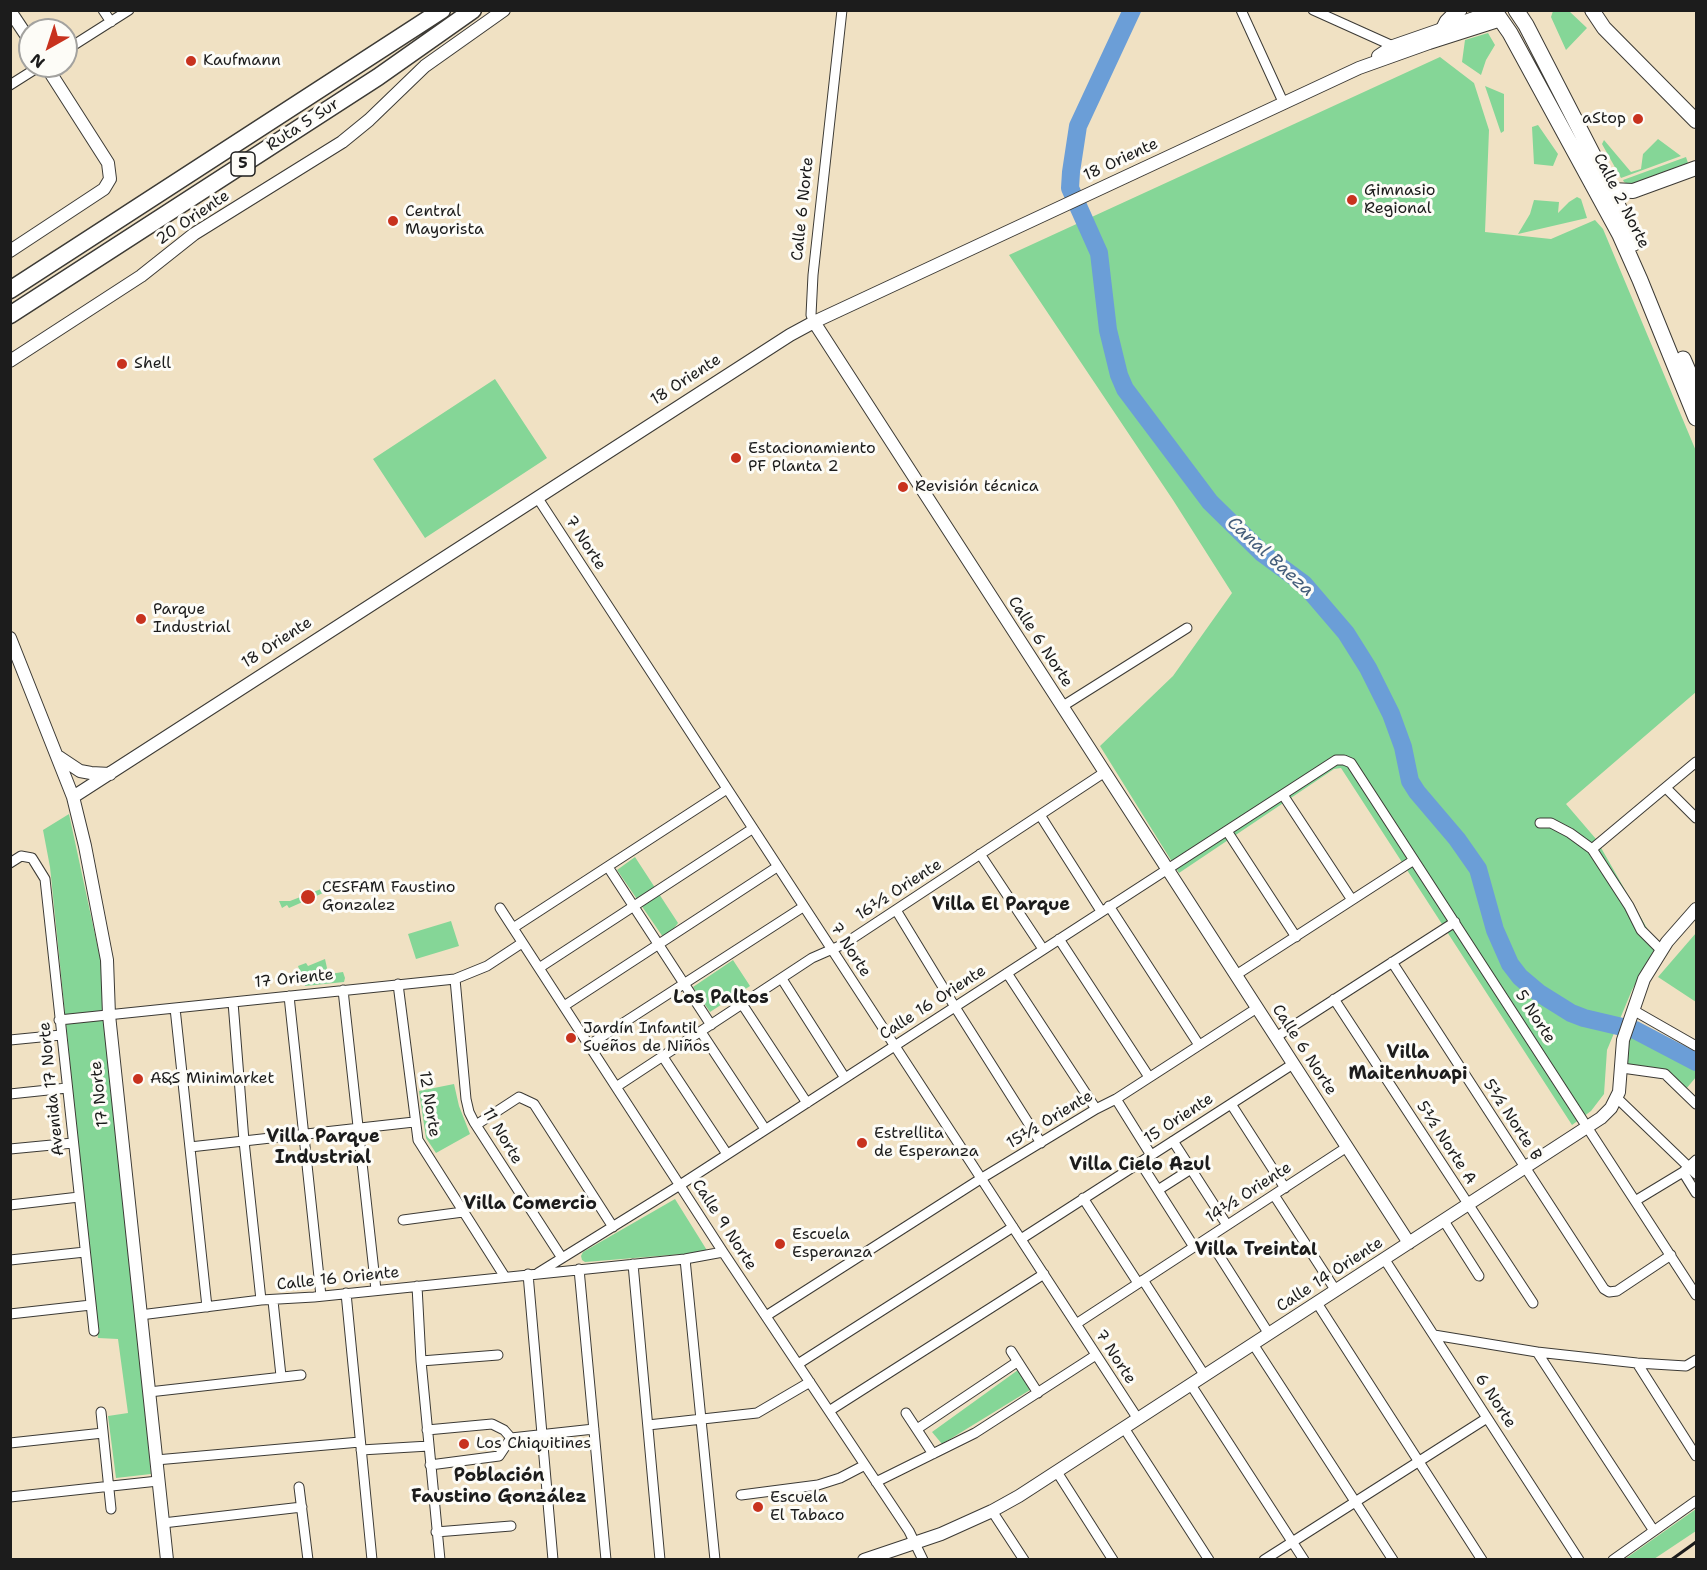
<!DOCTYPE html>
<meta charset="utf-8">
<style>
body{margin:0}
#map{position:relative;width:1707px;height:1570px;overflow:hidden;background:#f0e1c3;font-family:"Shantell Sans",sans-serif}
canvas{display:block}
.frame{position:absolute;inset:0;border:12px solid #1c1c1c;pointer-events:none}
.north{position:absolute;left:18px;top:18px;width:60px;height:60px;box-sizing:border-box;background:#fdfcf7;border:2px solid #a3a29f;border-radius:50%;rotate:219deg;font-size:16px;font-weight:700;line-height:24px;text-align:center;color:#1c1c1c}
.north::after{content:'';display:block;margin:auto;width:21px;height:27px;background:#c8321e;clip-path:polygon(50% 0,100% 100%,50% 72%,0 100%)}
</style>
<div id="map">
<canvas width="1707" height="1570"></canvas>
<div class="frame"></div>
<div class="north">N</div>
</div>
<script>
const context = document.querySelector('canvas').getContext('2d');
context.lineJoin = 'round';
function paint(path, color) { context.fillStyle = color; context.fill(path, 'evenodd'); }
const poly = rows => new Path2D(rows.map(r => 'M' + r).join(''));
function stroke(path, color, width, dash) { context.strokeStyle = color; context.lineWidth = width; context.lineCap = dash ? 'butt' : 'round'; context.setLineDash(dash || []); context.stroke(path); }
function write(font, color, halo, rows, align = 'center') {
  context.font = font + ' "Shantell Sans",sans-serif'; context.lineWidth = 6; context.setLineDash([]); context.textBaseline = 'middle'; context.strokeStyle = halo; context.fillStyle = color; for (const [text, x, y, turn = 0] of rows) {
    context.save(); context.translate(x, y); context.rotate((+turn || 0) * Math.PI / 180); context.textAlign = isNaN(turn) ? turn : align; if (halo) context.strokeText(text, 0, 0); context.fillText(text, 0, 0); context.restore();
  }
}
const green = poly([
 [1553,11,1569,11,1587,28,1566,50,1551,17],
 [1488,33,1495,45,1486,60,1481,75,1462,62,1465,40],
 [1440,57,1474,83,1489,130,1485,232,1551,239,1595,220,1603,229,1696,451,1696,692,1566,804,1596,839,1648,930,1659,941,1632,990,1607,1050,1604,1094,1591,1111,1572,1125,1341,768,1334,769,1179,873,1100,746,1173,676,1232,593,1173,500,1009,255],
 [1485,86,1504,94,1504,131,1501,133],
 [1538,125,1558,154,1553,166,1534,164,1532,127],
 [1658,139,1681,156,1621,178,1602,144,1604,140,1631,172,1641,169,1643,154],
 [1686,157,1688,163,1634,184,1628,184,1624,182,1623,180],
 [1577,197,1581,199,1587,218,1518,234,1530,214,1534,200,1559,202,1558,213,1569,202],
 [495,379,547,458,425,538,373,459],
 [69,814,102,967,151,1474,116,1478,108,1416,128,1413,118,1339,98,1338,50,867,43,830],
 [635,857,678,923,665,940,617,870],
 [321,889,323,893,289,908,287,905,282,908,279,901,290,901],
 [451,921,459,946,416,959,408,934],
 [1696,933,1696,1002,1658,977],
 [325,959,327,968,323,975,343,972,345,978,344,982,305,986,298,966,306,963,308,966],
 [733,960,750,986,710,1012,693,987],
 [1627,1035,1696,1069,1696,1077,1686,1089,1667,1072,1625,1066],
 [454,1084,459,1106,470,1134,436,1153,426,1138,419,1091],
 [675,1199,708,1252,585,1262,582,1260,581,1256,583,1252],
 [1018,1370,1030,1390,942,1444,932,1432],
 [1696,1509,1696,1531,1654,1559,1625,1559]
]);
const river = poly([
 [1132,10,1078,126,1071,172,1070,188,1099,253,1108,330,1119,375,1125,389,1210,502,1262,553,1304,584,1346,633,1368,668,1391,714,1403,747,1410,781,1417,792,1457,839,1478,869,1495,930,1510,964,1520,977,1539,993,1571,1013,1584,1018,1635,1030,1696,1062]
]);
const minor = poly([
 [103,10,111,22],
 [1241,10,1284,104],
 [1313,10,1393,46],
 [66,50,129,10],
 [10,85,40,66],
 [814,322,811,315,813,275,842,10],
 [537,497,1138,1419],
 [1063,706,1187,628],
 [1666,788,1696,818],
 [1283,795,1352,900],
 [1040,815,1101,911],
 [1540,823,1551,823,1570,833,1592,849,1629,906,1641,930,1661,950],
 [1227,831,1296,937],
 [1592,849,1696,762],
 [980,854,1043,949],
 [10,863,21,856,32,858,45,879,94,1331],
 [608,867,711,1025],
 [1109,906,1199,1045],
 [500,908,723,1252,909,1531,923,1560],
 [896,910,955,1007,1041,1143],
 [513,928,727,789],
 [1059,939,1149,1077],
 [1392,962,1604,1289,1609,1292,1617,1291,1671,1255],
 [539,968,752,829],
 [1007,973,1096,1109],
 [1236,975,1414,860],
 [455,979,466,1099,469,1112,474,1122,562,1258],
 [782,979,845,1078],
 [398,984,418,1140,505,1277],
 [343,990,376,1290],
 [289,996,321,1296],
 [1334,999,1533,1303],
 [233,1002,244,1141,261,1300],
 [742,1004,807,1103],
 [564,1006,777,867],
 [175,1008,207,1307],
 [1633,1010,1696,1046],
 [59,1020,455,979,487,966,522,943],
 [701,1032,765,1129],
 [1276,1037,1455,922],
 [10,1040,61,1035],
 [589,1045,803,907],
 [663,1057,727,1154],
 [1622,1068,1665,1074,1696,1104],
 [616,1087,812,958,844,944,1105,772],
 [10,1094,67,1088],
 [1617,1098,1696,1174],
 [1116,1099,1151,1155],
 [1231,1104,1285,1188],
 [476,1125,519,1097,534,1104,613,1227],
 [1173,1141,1227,1225],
 [190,1147,414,1122],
 [10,1149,73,1143],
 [1140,1162,1194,1247],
 [1683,1172,1696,1193],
 [1158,1190,1191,1169],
 [1274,1195,1336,1291],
 [1083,1198,1138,1283],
 [1635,1201,1683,1172,1696,1160],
 [10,1205,79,1197],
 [403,1220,463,1212],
 [1444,1221,1479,1276],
 [1208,1238,1269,1334],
 [1021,1239,1293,1064],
 [685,1259,715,1560],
 [10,1260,85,1252],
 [1385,1260,1579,1560],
 [633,1264,660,1560],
 [579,1269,606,1560],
 [538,1273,680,1185,1336,760,1344,760,1351,763,1696,1295],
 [528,1274,553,1560],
 [1143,1280,1205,1376],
 [417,1286,421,1361,440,1560],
 [346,1293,372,1560],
 [273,1301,281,1376],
 [1317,1303,1482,1560],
 [10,1314,91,1305],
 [140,1315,261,1300,314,1297,685,1259,723,1252],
 [766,1316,982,1178,1096,1109,1116,1099,1257,1008],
 [1076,1324,1347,1147],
 [1434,1335,1537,1352,1637,1363,1686,1366,1696,1360],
 [1253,1344,1393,1560],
 [1011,1351,1038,1393],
 [1537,1352,1654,1531],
 [421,1361,498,1355],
 [1637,1363,1696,1456],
 [798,1364,1013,1227],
 [1191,1385,1304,1560],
 [149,1392,301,1375],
 [829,1411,1044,1274],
 [101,1412,111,1509],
 [906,1413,933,1454],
 [648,1425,757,1413,810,1382],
 [1124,1428,1209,1560],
 [917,1429,1017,1362],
 [427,1430,492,1424,504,1430,511,1438],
 [511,1438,594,1429],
 [10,1443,103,1433],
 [361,1450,429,1446],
 [156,1460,360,1442],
 [430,1465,499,1456,511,1438],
 [1057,1472,1113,1560],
 [876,1482,975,1433,1096,1355],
 [299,1487,308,1560],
 [741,1495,818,1485,840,1478,865,1465],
 [10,1497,158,1481],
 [992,1511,1024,1560],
 [163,1523,302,1507],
 [436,1532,511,1526],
 [1264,1560,1487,1418],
 [1613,1560,1696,1501]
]);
const tertiary = poly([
 [10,11,30,41],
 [1378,56,1393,46,1494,11],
 [10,251,104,189,110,179,108,163,46,66],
 [814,322,1409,1243],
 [10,361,141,276,194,234,342,142,369,120,425,66,504,10],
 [10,638,73,797,85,846,107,960,109,1015,167,1560],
 [59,757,80,771,91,773,110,774],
 [73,797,790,335,814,322,1359,68,1429,43,1501,20],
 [864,1560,941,1534,992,1511,1019,1496,1601,1118,1611,1108,1619,1092,1623,1040,1644,979,1667,942,1696,909]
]);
const secondary = poly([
 [1592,10,1604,28,1696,121],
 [1611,190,1633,191,1696,168]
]);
const primary = poly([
 [1494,10,1510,33,1620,235,1640,280,1696,418],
 [1516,10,1526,25,1611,190,1634,243],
 [1444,28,1447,22,1459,10],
 [1683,359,1696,389]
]);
const motorway = poly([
 [10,290,442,10],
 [10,315,378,77,473,10]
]);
const rail = poly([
 [1671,1560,1696,1542]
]);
const markers = [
 [191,61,6,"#c8321e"],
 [1638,119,6,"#c8321e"],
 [1352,200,6,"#c8321e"],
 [393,221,6,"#c8321e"],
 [122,364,6,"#c8321e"],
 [736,458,6,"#c8321e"],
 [903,487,6,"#c8321e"],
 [141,619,6,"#c8321e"],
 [308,897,8,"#c8321e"],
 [571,1038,6,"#c8321e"],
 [138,1079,6,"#c8321e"],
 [862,1143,6,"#c8321e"],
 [780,1244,6,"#c8321e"],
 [464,1444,6,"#c8321e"],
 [758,1507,6,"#c8321e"]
];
const shields = [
 [243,164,24]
];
const shieldNames = [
 ["5",243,164]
];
const poiNames = [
 ["Kaufmann",203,61],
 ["aStop",1626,119,"right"],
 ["Gimnasio",1364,191],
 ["Regional",1364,209],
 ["Central",405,212],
 ["Mayorista",405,230],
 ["Shell",134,364],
 ["Estacionamiento",748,449],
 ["PF Planta 2",748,467],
 ["Revisión técnica",915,487],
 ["Parque",153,610],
 ["Industrial",153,628],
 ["CESFAM Faustino",322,888],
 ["Gonzalez",322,906],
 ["Jardín Infantil",583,1029],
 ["Sueños de Niños",583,1047],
 ["A&S Minimarket",150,1079],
 ["Estrellita",874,1134],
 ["de Esperanza",874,1152],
 ["Escuela",792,1235],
 ["Esperanza",792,1253],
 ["Los Chiquitines",476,1444],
 ["Escuela",770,1498],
 ["El Tabaco",770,1516]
];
const streetNames = [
 ["Ruta 5 Sur",303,125,-33],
 ["18 Oriente",1121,160,-25],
 ["Calle 2 Norte",1621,201,63],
 ["Calle 6 Norte",803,209,-84],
 ["20 Oriente",193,218,-34],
 ["18 Oriente",686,380,-33],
 ["7 Norte",585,543,57],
 ["Calle 6 Norte",1040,642,57],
 ["18 Oriente",277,643,-33],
 ["16½ Oriente",899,890,-33],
 ["7 Norte",850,950,57],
 ["17 Oriente",294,979,-6],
 ["Calle 16 Oriente",933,1003,-33],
 ["5 Norte",1535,1017,57],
 ["Calle 6 Norte",1304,1050,57],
 ["Avenida 17 Norte",52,1089,-96],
 ["17 Norte",100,1094,-96],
 ["12 Norte",429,1104,81],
 ["15 Oriente",1179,1119,-33],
 ["15½ Oriente",1050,1120,-31],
 ["5½ Norte B",1512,1120,57],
 ["11 Norte",502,1136,59],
 ["5½ Norte A",1446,1143,57],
 ["14½ Oriente",1249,1193,-33],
 ["Calle 9 Norte",724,1225,57],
 ["Calle 14 Oriente",1330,1275,-33],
 ["Calle 16 Oriente",338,1279,-6],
 ["7 Norte",1115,1357,57],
 ["6 Norte",1495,1401,57]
];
const waterNames = [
 ["Canal Baeza",1270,557,42]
];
const neighbourhoodNames = [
 ["Villa El Parque",1001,905],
 ["Los Paltos",721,998],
 ["Villa",1408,1053],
 ["Maitenhuapi",1408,1074],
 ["Villa Parque",323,1137],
 ["Industrial",323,1158],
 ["Villa Cielo Azul",1140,1165],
 ["Villa Comercio",530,1204],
 ["Villa Treintal",1256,1250],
 ["Población",499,1476],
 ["Faustino González",499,1497]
];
paint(green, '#85d697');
stroke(river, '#6b9ed7', 18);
stroke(minor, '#3c3a35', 11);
stroke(tertiary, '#3c3a35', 14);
stroke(secondary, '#3c3a35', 16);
stroke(primary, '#3c3a35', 17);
stroke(motorway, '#3c3a35', 19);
stroke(minor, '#fff', 9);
stroke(tertiary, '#fff', 12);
stroke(secondary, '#fff', 14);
stroke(primary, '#fff', 15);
stroke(motorway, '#fff', 16);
stroke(rail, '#1c1c1c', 3);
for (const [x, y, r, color] of markers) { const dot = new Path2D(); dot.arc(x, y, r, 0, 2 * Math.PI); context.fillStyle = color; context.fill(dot); stroke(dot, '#fdfcf7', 2); }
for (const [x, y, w] of shields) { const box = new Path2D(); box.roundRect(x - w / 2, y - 12, w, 24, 4.5); context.fillStyle = '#fdfcf7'; context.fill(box); stroke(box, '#1c1c1c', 1.5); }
write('bold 15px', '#1c1c1c', null, shieldNames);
write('16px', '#1c1c1c', '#fdfcf7', poiNames, 'left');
write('16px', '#1c1c1c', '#fdfcf7', streetNames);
write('italic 18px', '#445d7a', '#fdfcf7', waterNames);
write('bold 18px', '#1c1c1c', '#fdfcf7', neighbourhoodNames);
</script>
